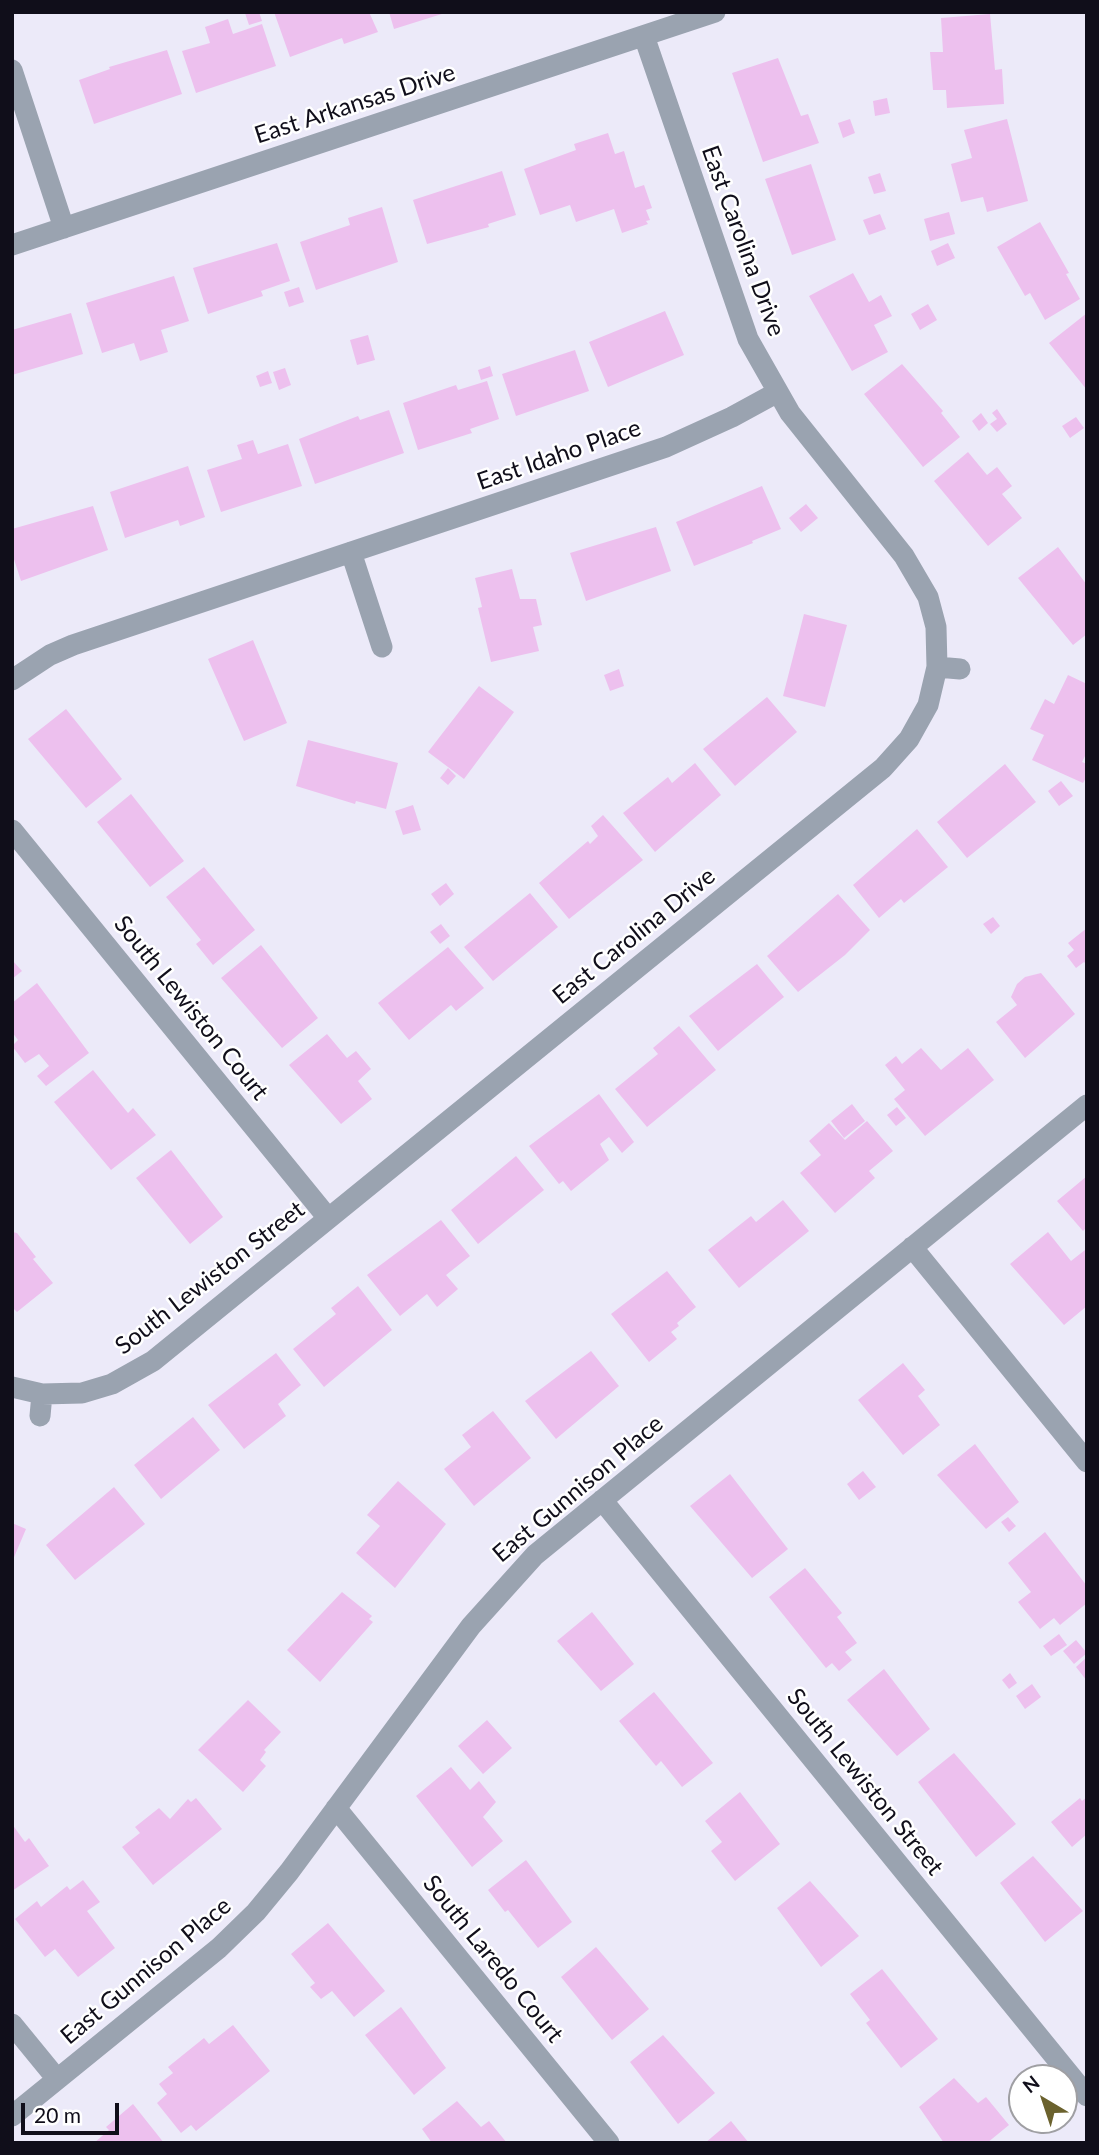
<!DOCTYPE html>
<style>
body{margin:0}
#map{position:relative;width:1099px;height:2155px;overflow:hidden;background:#eceaf9;font-family:Lato,sans-serif}
canvas{display:block}
.frame{position:absolute;inset:0;border:14px solid #100e1a;pointer-events:none}
.north{position:absolute;left:1008px;top:2064px;width:70px;height:70px;box-sizing:border-box;background:#fff;border:2px solid #9f9fa3;border-radius:50%;rotate:321deg;font-size:19px;font-weight:700;line-height:28px;text-align:center;color:#100e1a}
.north::after{content:'';display:block;margin:auto;width:24px;height:32px;background:#6b622e;clip-path:polygon(50% 0,100% 100%,50% 72%,0 100%)}
.scale{position:absolute;left:21px;top:2103px;width:98px;height:32px;box-sizing:border-box;border:4px solid #100e1a;border-top:0;padding-left:9px;font-size:21px;line-height:24px;white-space:nowrap;color:#100e1a;-webkit-text-stroke:5px #fff;paint-order:stroke}
</style>
<div id="map">
<canvas width="1099" height="2155"></canvas>
<div class="frame"></div>
<div class="north">N</div>
<div class="scale">20 m</div>
</div>
<script>
const context = document.querySelector('canvas').getContext('2d');
context.lineJoin = 'round';
function paint(path, color) { context.fillStyle = color; context.fill(path, 'evenodd'); }
const poly = rows => new Path2D(rows.map(r => 'M' + r).join(''));
function stroke(path, color, width, dash) { context.strokeStyle = color; context.lineWidth = width; context.lineCap = dash ? 'butt' : 'round'; context.setLineDash(dash || []); context.stroke(path); }
function write(font, color, halo, rows, align = 'center') {
  context.font = font + ' Lato,sans-serif'; context.lineWidth = 5; context.setLineDash([]); context.textBaseline = 'middle'; context.strokeStyle = halo; context.fillStyle = color; for (const [text, x, y, turn = 0] of rows) {
    context.save(); context.translate(x, y); context.rotate((+turn || 0) * Math.PI / 180); context.textAlign = isNaN(turn) ? turn : align; if (halo) context.strokeText(text, 0, 0); context.fillText(text, 0, 0); context.restore();
  }
}
const building = poly([
 [259,12,262,21,249,25,245,13],
 [274,12,369,12,378,32,344,44,342,38,290,57],
 [389,12,445,12,445,13,394,29],
 [990,14,995,70,1002,69,1004,104,947,108,946,90,933,90,930,52,943,52,941,18],
 [228,19,233,34,262,24,276,66,196,93,182,51,210,43,205,27],
 [167,50,182,94,94,124,79,80,110,69,109,67],
 [778,58,801,116,808,114,819,143,763,162,732,73],
 [887,98,890,113,875,116,873,101],
 [850,119,855,133,843,138,838,123],
 [1007,119,1028,201,987,212,983,197,961,202,951,164,972,158,964,130],
 [608,133,615,154,624,151,635,188,644,185,652,208,646,210,650,220,646,221,648,224,622,233,614,209,576,222,570,205,540,215,524,169,576,150,574,144],
 [811,164,836,240,792,255,765,179],
 [502,171,516,215,488,224,489,227,427,244,413,200],
 [880,173,886,191,874,194,868,177],
 [382,207,398,262,316,290,300,242,350,225,348,218],
 [949,212,955,234,930,241,924,219],
 [880,214,886,229,869,235,863,220],
 [1040,222,1069,273,1066,274,1080,299,1045,320,1030,293,1025,296,997,247],
 [277,243,290,281,261,291,263,296,208,314,193,268],
 [948,243,955,258,937,266,931,251],
 [853,273,869,302,881,295,892,316,874,325,888,352,852,371,809,296],
 [174,276,189,321,161,330,168,352,140,361,134,343,102,353,86,303],
 [299,287,304,302,289,307,284,292],
 [928,304,937,320,920,330,911,314],
 [665,311,684,355,608,387,589,342],
 [71,313,83,354,12,375,12,330],
 [1087,313,1087,390,1049,343],
 [368,335,375,360,357,365,350,340],
 [575,350,589,391,516,416,502,374],
 [902,364,943,411,941,413,960,437,923,467,864,394],
 [490,366,493,376,481,380,478,370],
 [285,368,291,385,279,390,273,372],
 [268,371,272,383,260,387,256,376],
 [487,381,499,419,470,429,472,433,418,450,403,403,456,385,458,390],
 [997,409,1007,424,997,432,990,424,997,419,992,413],
 [389,410,404,453,315,484,299,439,358,416,360,420],
 [981,413,988,423,979,431,972,421],
 [1076,417,1084,428,1070,438,1062,426],
 [253,440,258,454,288,444,302,486,221,512,207,470,242,459,237,445],
 [968,452,987,475,997,467,1012,486,1002,494,1022,518,988,546,934,481],
 [188,466,205,517,180,526,178,520,125,538,110,492],
 [762,486,781,529,752,541,753,543,694,566,676,522],
 [806,504,818,518,801,532,789,518],
 [93,506,108,550,21,581,12,553,12,529],
 [656,527,671,571,586,601,570,553],
 [1058,547,1087,585,1087,634,1073,645,1018,578],
 [512,569,520,599,536,599,542,625,533,627,539,651,491,662,478,608,482,607,475,578],
 [804,614,847,625,825,707,783,696],
 [253,640,287,723,244,741,208,659],
 [619,669,624,686,610,691,604,675],
 [1068,675,1087,684,1087,752,1082,762,1087,764,1087,776,1083,783,1032,760,1044,735,1030,729,1045,699,1054,704],
 [479,686,514,712,464,779,428,752],
 [767,697,797,732,735,786,703,749],
 [66,709,122,779,86,808,28,739],
 [308,740,398,763,386,809,356,801,355,804,296,786],
 [695,763,721,795,655,852,623,813,668,777,672,783],
 [1005,764,1036,802,967,858,937,822],
 [448,768,456,776,448,785,440,778],
 [1061,781,1073,796,1059,806,1048,791],
 [131,794,184,861,150,887,97,822],
 [413,805,421,830,403,835,395,811],
 [603,815,643,860,569,919,539,883,588,841,590,844,598,836,591,826],
 [917,829,948,867,904,903,901,899,879,918,853,885],
 [204,867,255,930,213,965,196,944,201,940,166,897],
 [446,883,454,894,440,906,431,894],
 [530,893,558,927,493,981,464,947],
 [838,894,870,930,845,955,798,992,767,956],
 [993,917,1000,926,991,934,983,924],
 [441,924,450,936,440,944,430,932],
 [1087,928,1087,965,1084,962,1076,968,1067,956,1074,950,1068,943],
 [261,945,318,1018,282,1048,221,978],
 [448,947,484,988,456,1011,451,1005,409,1040,378,1003],
 [12,960,22,971,12,979],
 [757,964,784,997,718,1051,689,1016],
 [1041,973,1075,1014,1025,1058,996,1022,1017,1005,1011,997,1017,984,1025,977],
 [37,983,89,1053,46,1086,37,1076,49,1066,39,1054,25,1063,12,1046,18,1040,12,1032,12,1003],
 [679,1026,716,1070,647,1127,615,1089,658,1054,653,1048],
 [327,1034,347,1058,356,1051,371,1069,358,1081,372,1099,341,1124,289,1065],
 [921,1048,941,1070,968,1048,994,1080,925,1136,894,1099,905,1090,885,1065,896,1056,902,1064],
 [93,1070,128,1113,133,1108,156,1135,111,1170,54,1102],
 [599,1094,634,1142,622,1153,609,1137,600,1144,609,1160,571,1191,563,1181,559,1184,529,1146],
 [852,1104,865,1121,844,1138,831,1121],
 [897,1107,906,1118,896,1126,887,1115],
 [867,1121,893,1151,869,1171,875,1178,835,1213,800,1173,821,1155,809,1141,829,1123,845,1140],
 [171,1150,223,1217,190,1244,136,1178],
 [516,1156,544,1190,478,1244,451,1210],
 [1087,1176,1087,1227,1083,1231,1057,1201],
 [783,1200,809,1231,739,1288,708,1250,751,1216,756,1222],
 [441,1220,470,1256,446,1275,458,1289,437,1307,427,1294,400,1316,367,1275],
 [12,1232,17,1233,36,1257,33,1259,53,1283,17,1312,12,1307],
 [1048,1232,1071,1261,1085,1250,1087,1253,1087,1306,1064,1325,1010,1264],
 [667,1271,696,1307,677,1323,679,1326,671,1332,677,1339,649,1362,611,1314],
 [358,1286,392,1330,324,1387,293,1349,336,1314,331,1308],
 [591,1351,619,1386,556,1439,525,1401],
 [276,1353,301,1385,278,1404,286,1416,244,1449,208,1405],
 [903,1363,925,1390,918,1396,940,1425,903,1455,858,1400],
 [493,1411,531,1458,474,1506,444,1469,471,1447,462,1435],
 [193,1417,220,1450,161,1499,134,1465],
 [975,1444,1019,1502,986,1529,937,1475],
 [863,1471,876,1487,859,1500,847,1484],
 [730,1474,788,1549,752,1578,690,1506],
 [398,1481,446,1524,395,1588,356,1553,380,1526,367,1515],
 [114,1487,145,1524,75,1580,46,1545],
 [1008,1517,1016,1526,1009,1532,1001,1522],
 [12,1523,26,1529,12,1562],
 [1045,1532,1087,1586,1087,1603,1060,1625,1054,1618,1040,1629,1018,1602,1031,1592,1008,1563],
 [805,1568,842,1613,837,1617,857,1643,845,1652,852,1660,839,1671,832,1663,826,1668,769,1597],
 [342,1592,372,1616,369,1619,373,1622,320,1682,287,1650],
 [592,1612,634,1664,601,1691,557,1641],
 [1059,1634,1067,1645,1051,1656,1043,1646],
 [1076,1640,1087,1653,1074,1664,1063,1651],
 [1087,1657,1087,1681,1076,1667],
 [884,1669,930,1729,897,1756,847,1700],
 [1010,1673,1017,1683,1009,1689,1002,1680],
 [1032,1684,1041,1697,1025,1709,1016,1696],
 [654,1692,713,1763,682,1787,661,1761,656,1766,619,1721],
 [248,1700,281,1732,264,1750,266,1752,260,1760,266,1766,243,1792,198,1750],
 [487,1720,512,1748,483,1774,458,1746],
 [954,1753,1016,1824,976,1857,918,1782],
 [451,1767,470,1790,479,1781,496,1802,483,1817,503,1841,472,1867,416,1796],
 [740,1792,780,1844,735,1881,711,1851,722,1842,705,1821],
 [1087,1797,1087,1834,1072,1847,1051,1822,1080,1798,1082,1801],
 [196,1798,222,1829,153,1885,122,1847,140,1833,135,1827,159,1808,170,1819,188,1799,191,1802],
 [12,1824,25,1842,29,1838,49,1866,12,1891],
 [1033,1856,1083,1911,1045,1942,1000,1883],
 [526,1860,572,1922,538,1948,508,1910,505,1912,488,1890],
 [83,1880,100,1902,87,1911,115,1948,78,1977,55,1949,45,1957,15,1919,37,1901,41,1907,67,1886,70,1890],
 [810,1881,859,1936,821,1967,777,1908],
 [328,1923,385,1991,354,2017,332,1991,321,1999,310,1987,315,1983,291,1954],
 [596,1947,649,2009,612,2040,561,1977],
 [882,1969,938,2039,901,2068,866,2023,870,2020,850,1994],
 [401,2007,446,2068,414,2095,365,2035],
 [233,2025,270,2071,196,2131,191,2125,181,2133,157,2103,167,2094,159,2084,173,2073,168,2067,204,2038,209,2044],
 [663,2035,715,2093,678,2124,630,2062],
 [954,2078,978,2103,986,2097,1009,2125,987,2143,944,2143,919,2107],
 [457,2101,481,2127,489,2121,507,2143,432,2143,422,2129],
 [133,2104,164,2143,94,2143,109,2130,106,2127],
 [731,2121,749,2143,705,2143]
]);
const minor = poly([
 [12,70,64,228],
 [12,245,715,12],
 [351,552,382,647],
 [937,667,960,669],
 [12,680,50,655,73,645,666,447,732,417,776,393],
 [12,830,328,1218],
 [912,1247,1087,1462],
 [12,1387,42,1394,82,1393,112,1384,153,1361,883,768,909,739,928,705,937,667,936,627,928,597,904,556,790,413,748,339,644,36],
 [40,1416,42,1394],
 [602,1500,1087,2096],
 [336,1808,609,2143],
 [12,2024,57,2079],
 [12,2116,219,1948,256,1912,289,1872,471,1626,535,1555,1087,1105]
]);
const streetNames = [
 ["East Arkansas Drive",355,104,-18],
 ["East Carolina Drive",743,241,70],
 ["East Idaho Place",559,455,-19],
 ["East Carolina Drive",634,936,-39],
 ["South Lewiston Court",191,1008,51],
 ["South Lewiston Street",210,1278,-38],
 ["East Gunnison Place",578,1489,-40],
 ["South Lewiston Street",865,1782,51],
 ["South Laredo Court",493,1959,51],
 ["East Gunnison Place",146,1971,-40]
];
paint(building, '#edc0ee');
stroke(minor, '#9aa3b0', 21);
write('24px', '#100e1a', '#fff', streetNames);
</script>
